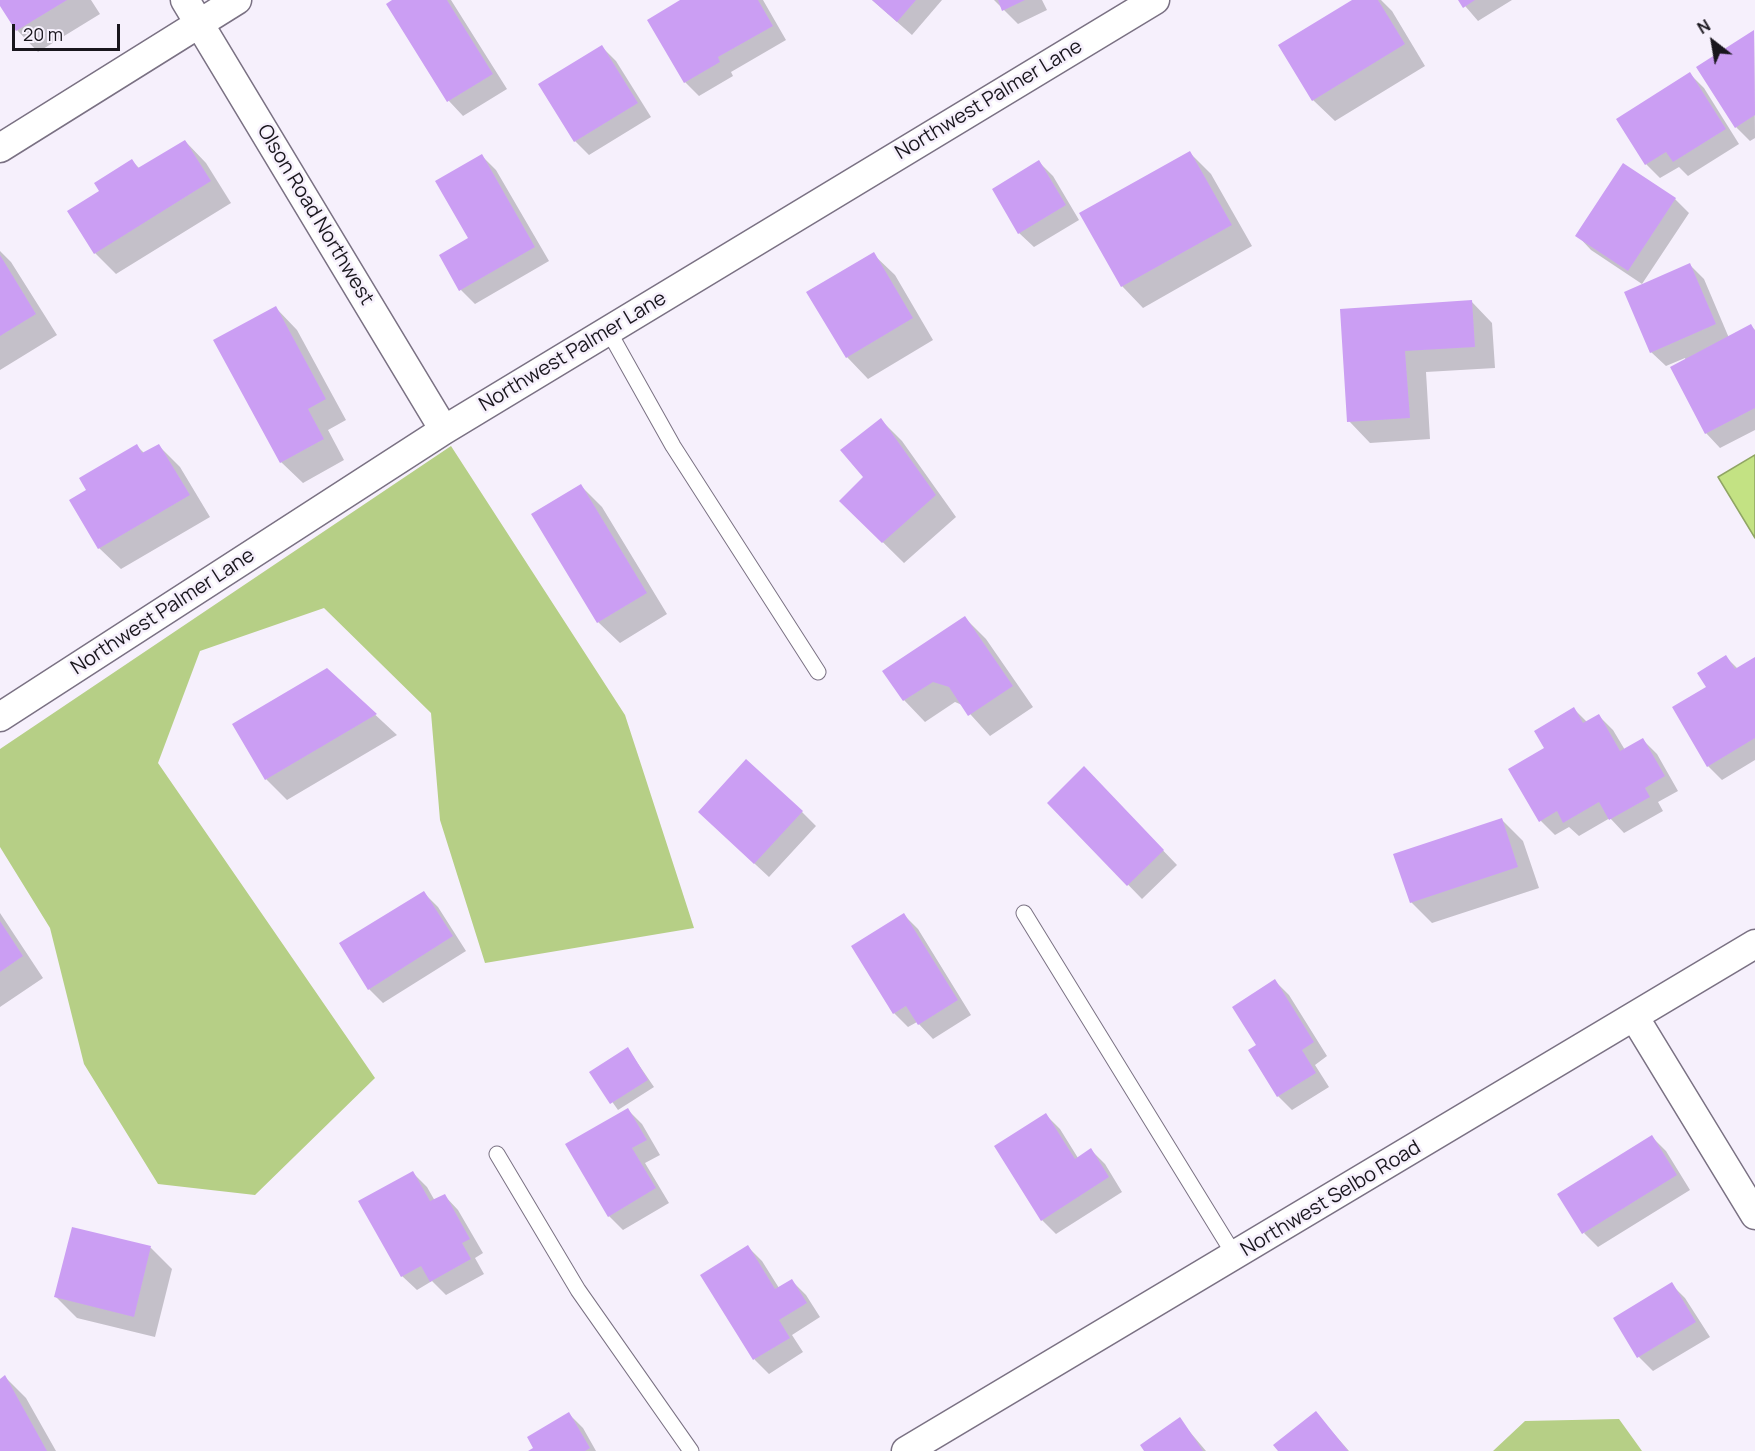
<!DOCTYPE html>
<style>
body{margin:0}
#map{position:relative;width:1755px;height:1451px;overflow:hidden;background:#f6f0fc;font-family:Manrope,sans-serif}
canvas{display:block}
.north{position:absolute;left:1683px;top:12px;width:60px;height:60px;-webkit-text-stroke:4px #f6f0fc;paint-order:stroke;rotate:329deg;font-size:16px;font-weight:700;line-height:24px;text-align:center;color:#19161d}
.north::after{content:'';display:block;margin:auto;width:21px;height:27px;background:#19161d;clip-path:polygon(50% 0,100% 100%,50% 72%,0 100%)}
.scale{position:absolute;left:12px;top:24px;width:108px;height:27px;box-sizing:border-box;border:3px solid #19161d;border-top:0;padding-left:8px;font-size:18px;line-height:21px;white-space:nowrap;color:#19161d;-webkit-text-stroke:4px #f6f0fc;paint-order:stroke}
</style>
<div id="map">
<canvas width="1755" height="1451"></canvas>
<div class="north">N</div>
<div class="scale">20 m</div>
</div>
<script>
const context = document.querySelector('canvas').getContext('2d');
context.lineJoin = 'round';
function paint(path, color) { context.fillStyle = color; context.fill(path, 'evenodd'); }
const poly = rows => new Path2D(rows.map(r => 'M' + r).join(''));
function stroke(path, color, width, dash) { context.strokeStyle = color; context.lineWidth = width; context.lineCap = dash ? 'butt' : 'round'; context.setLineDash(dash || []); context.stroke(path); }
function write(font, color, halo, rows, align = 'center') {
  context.font = font + ' Manrope,sans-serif'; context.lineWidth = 5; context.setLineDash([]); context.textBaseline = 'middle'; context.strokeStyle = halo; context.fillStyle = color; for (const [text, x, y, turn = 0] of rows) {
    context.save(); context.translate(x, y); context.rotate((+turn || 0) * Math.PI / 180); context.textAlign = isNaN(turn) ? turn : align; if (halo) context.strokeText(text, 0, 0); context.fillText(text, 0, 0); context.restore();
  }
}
const green = poly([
 [451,446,625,715,694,928,485,963,440,820,431,713,324,608,200,651,158,763,375,1078,255,1195,158,1184,84,1064,50,928,0,847,0,749],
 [1619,1419,1642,1451,1493,1451,1525,1421]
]);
const water = poly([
 [1755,455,1755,538,1718,477,1755,455]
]);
const shadow = poly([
 [0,0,91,0,100,14,38,52,17,30],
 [394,0,451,0,507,89,463,116,449,101,388,4],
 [683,0,763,0,786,40,731,72,733,76,699,96,685,82],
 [872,0,942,0,912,35],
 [994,0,1042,0,1047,10,1018,24],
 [1355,0,1381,0,1392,11,1425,66,1335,121,1313,100],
 [1460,0,1512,0,1478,21],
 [1754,32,1755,138,1750,141,1736,127],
 [602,47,616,61,651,117,589,155,575,141],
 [1690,74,1704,88,1739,144,1688,176,1679,167,1660,178,1646,164],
 [185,141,206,163,231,203,116,274,95,253,101,192,132,161,140,169],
 [1190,153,1211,174,1252,246,1143,308,1122,286],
 [482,156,496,170,549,261,475,304,461,290],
 [1039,162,1053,176,1079,220,1034,247,1019,233],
 [1675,199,1689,213,1642,284,1591,250,1577,235],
 [0,251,11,262,57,335,0,370],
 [873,254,895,275,933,340,868,379,847,357],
 [1690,265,1704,279,1729,338,1751,326,1755,330,1755,430,1720,448,1706,433,1685,358,1666,366,1651,352],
 [1471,301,1492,323,1495,368,1426,372,1430,439,1370,443,1349,421,1342,310],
 [276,308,297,330,346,420,328,430,344,460,303,483,281,462],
 [881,420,902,441,956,517,904,563,841,501,865,478],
 [137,446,145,454,159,446,180,467,210,517,121,569,99,548,88,491],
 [581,486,602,507,667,614,620,643,598,622],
 [965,618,986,639,1033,707,990,736,962,705,955,702,925,722,904,700,885,672],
 [1726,657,1738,669,1755,659,1755,760,1722,780,1708,766,1708,687],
 [327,670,397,735,287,800,266,779],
 [1574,709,1587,722,1599,716,1613,730,1625,750,1643,740,1657,754,1678,791,1658,802,1663,811,1624,833,1610,818,1579,836,1569,827,1555,835,1541,821,1510,769,1546,749],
 [1084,768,1177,865,1142,899,1049,803],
 [802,812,816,826,769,877,714,826],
 [1502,820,1523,841,1539,888,1432,923,1411,902],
 [424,893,438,907,466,951,383,1003,369,989],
 [0,913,43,978,0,1007],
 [904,915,918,929,971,1015,933,1039,917,1022,908,1027,894,1013],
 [1275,981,1289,995,1327,1056,1315,1065,1329,1087,1292,1110,1278,1096,1258,1046],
 [628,1049,654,1087,618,1110,591,1072],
 [628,1110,642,1124,660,1155,645,1163,669,1203,623,1230,609,1216],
 [1046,1115,1060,1129,1078,1158,1091,1150,1105,1164,1122,1192,1056,1234,1042,1220],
 [1652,1137,1666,1151,1690,1190,1598,1247,1584,1233],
 [413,1173,427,1187,435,1201,444,1195,458,1210,483,1253,475,1258,484,1274,446,1295,432,1281,417,1290,402,1276],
 [73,1228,151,1248,172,1269,155,1337,77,1318,56,1297],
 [748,1247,762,1261,779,1288,792,1281,806,1295,820,1317,792,1335,803,1352,769,1374,755,1360,702,1275],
 [1671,1284,1685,1298,1710,1337,1653,1371,1639,1357,1615,1318],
 [5,1377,26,1398,56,1451,0,1451,0,1380],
 [1316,1413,1349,1451,1280,1451],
 [569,1414,583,1428,596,1451,531,1451],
 [1179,1419,1206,1451,1146,1451]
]);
const building = poly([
 [0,0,67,0,16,31,0,6],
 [392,0,447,0,493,74,447,102,386,4],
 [680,0,758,0,773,26,718,57,720,62,684,83,647,20],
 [872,0,916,0,897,22],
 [998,0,1025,0,1002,11],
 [1352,0,1378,0,1405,44,1312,101,1278,45],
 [1458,0,1475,0,1463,8],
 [1754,30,1755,115,1735,128,1696,67],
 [602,45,638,103,574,142,538,84],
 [1690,72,1726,129,1673,162,1666,152,1645,165,1616,119],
 [185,140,211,181,94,254,67,211,99,191,94,183,132,159,138,168],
 [1190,151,1232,225,1121,287,1079,213],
 [482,154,535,247,459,291,439,255,468,238,435,181],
 [1039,160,1066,205,1018,234,992,189],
 [1623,163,1676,198,1628,271,1575,236],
 [874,252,913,318,846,358,806,292],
 [0,255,36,314,0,336],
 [1690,263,1716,324,1650,353,1624,292],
 [1472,300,1475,347,1405,351,1410,418,1347,422,1340,309],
 [276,306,326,399,308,409,324,439,280,463,213,340],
 [1751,324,1755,331,1755,408,1705,434,1670,367],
 [881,418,936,495,882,543,839,501,863,477,840,450],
 [137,444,142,453,159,444,190,495,98,549,69,500,86,490,79,478],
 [581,484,647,593,597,623,531,514],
 [965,616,1013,686,968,716,949,687,933,682,903,701,882,671],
 [1726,655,1735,669,1755,657,1755,738,1707,767,1672,707,1706,687,1697,673],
 [327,668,377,714,265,780,232,724],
 [1574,707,1583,723,1599,714,1620,751,1643,738,1665,776,1645,788,1650,797,1609,820,1599,802,1563,823,1557,811,1539,822,1508,769,1544,748,1534,731],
 [746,759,803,811,754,864,698,812],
 [1084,766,1164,850,1127,886,1047,803],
 [1502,818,1518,867,1410,903,1393,854],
 [424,891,453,936,368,990,339,943],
 [904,913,958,1000,918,1025,906,1006,893,1014,851,946],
 [0,921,23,956,0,972],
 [1275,979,1314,1042,1302,1050,1316,1073,1277,1097,1248,1050,1256,1045,1232,1007],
 [628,1047,648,1080,610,1104,589,1072],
 [628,1108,647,1140,632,1148,656,1188,608,1217,565,1144],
 [1046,1113,1075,1159,1091,1148,1109,1177,1041,1221,994,1146],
 [1652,1135,1677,1175,1582,1234,1557,1194],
 [413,1171,430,1201,445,1194,470,1239,462,1243,471,1259,430,1282,421,1266,401,1277,358,1201],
 [72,1227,151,1246,134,1317,54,1297],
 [748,1245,775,1289,792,1279,807,1303,779,1320,790,1338,753,1360,700,1275],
 [1672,1282,1696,1322,1637,1358,1613,1318],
 [5,1375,47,1451,0,1451,0,1379],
 [1316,1411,1348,1451,1278,1451,1273,1445],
 [569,1412,590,1448,585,1451,528,1451,533,1448,527,1437],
 [1180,1417,1203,1451,1144,1451,1140,1445]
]);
const service = poly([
 [608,330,673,446,818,672],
 [1024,913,1235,1256],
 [497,1154,578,1290,691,1451]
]);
const minor = poly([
 [185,0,444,430],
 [0,148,237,0],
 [0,717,444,430,1155,0],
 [1635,1018,1755,1215],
 [906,1451,1755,944]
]);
const streetNames = [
 ["Northwest Palmer Lane",989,100,-31],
 ["Olson Road Northwest",315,215,59],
 ["Northwest Palmer Lane",573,352,-31],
 ["Northwest Palmer Lane",163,612,-33],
 ["Northwest Selbo Road",1331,1199,-31]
];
paint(green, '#b6cf86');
paint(water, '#c3e283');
stroke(water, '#90a564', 1.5);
paint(shadow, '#0003');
paint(building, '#cb9ef3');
stroke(service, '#7a7183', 17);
stroke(minor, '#7a7183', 31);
stroke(service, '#fff', 15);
stroke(minor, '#fff', 28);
write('20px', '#19161d', '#f6f0fc', streetNames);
</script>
